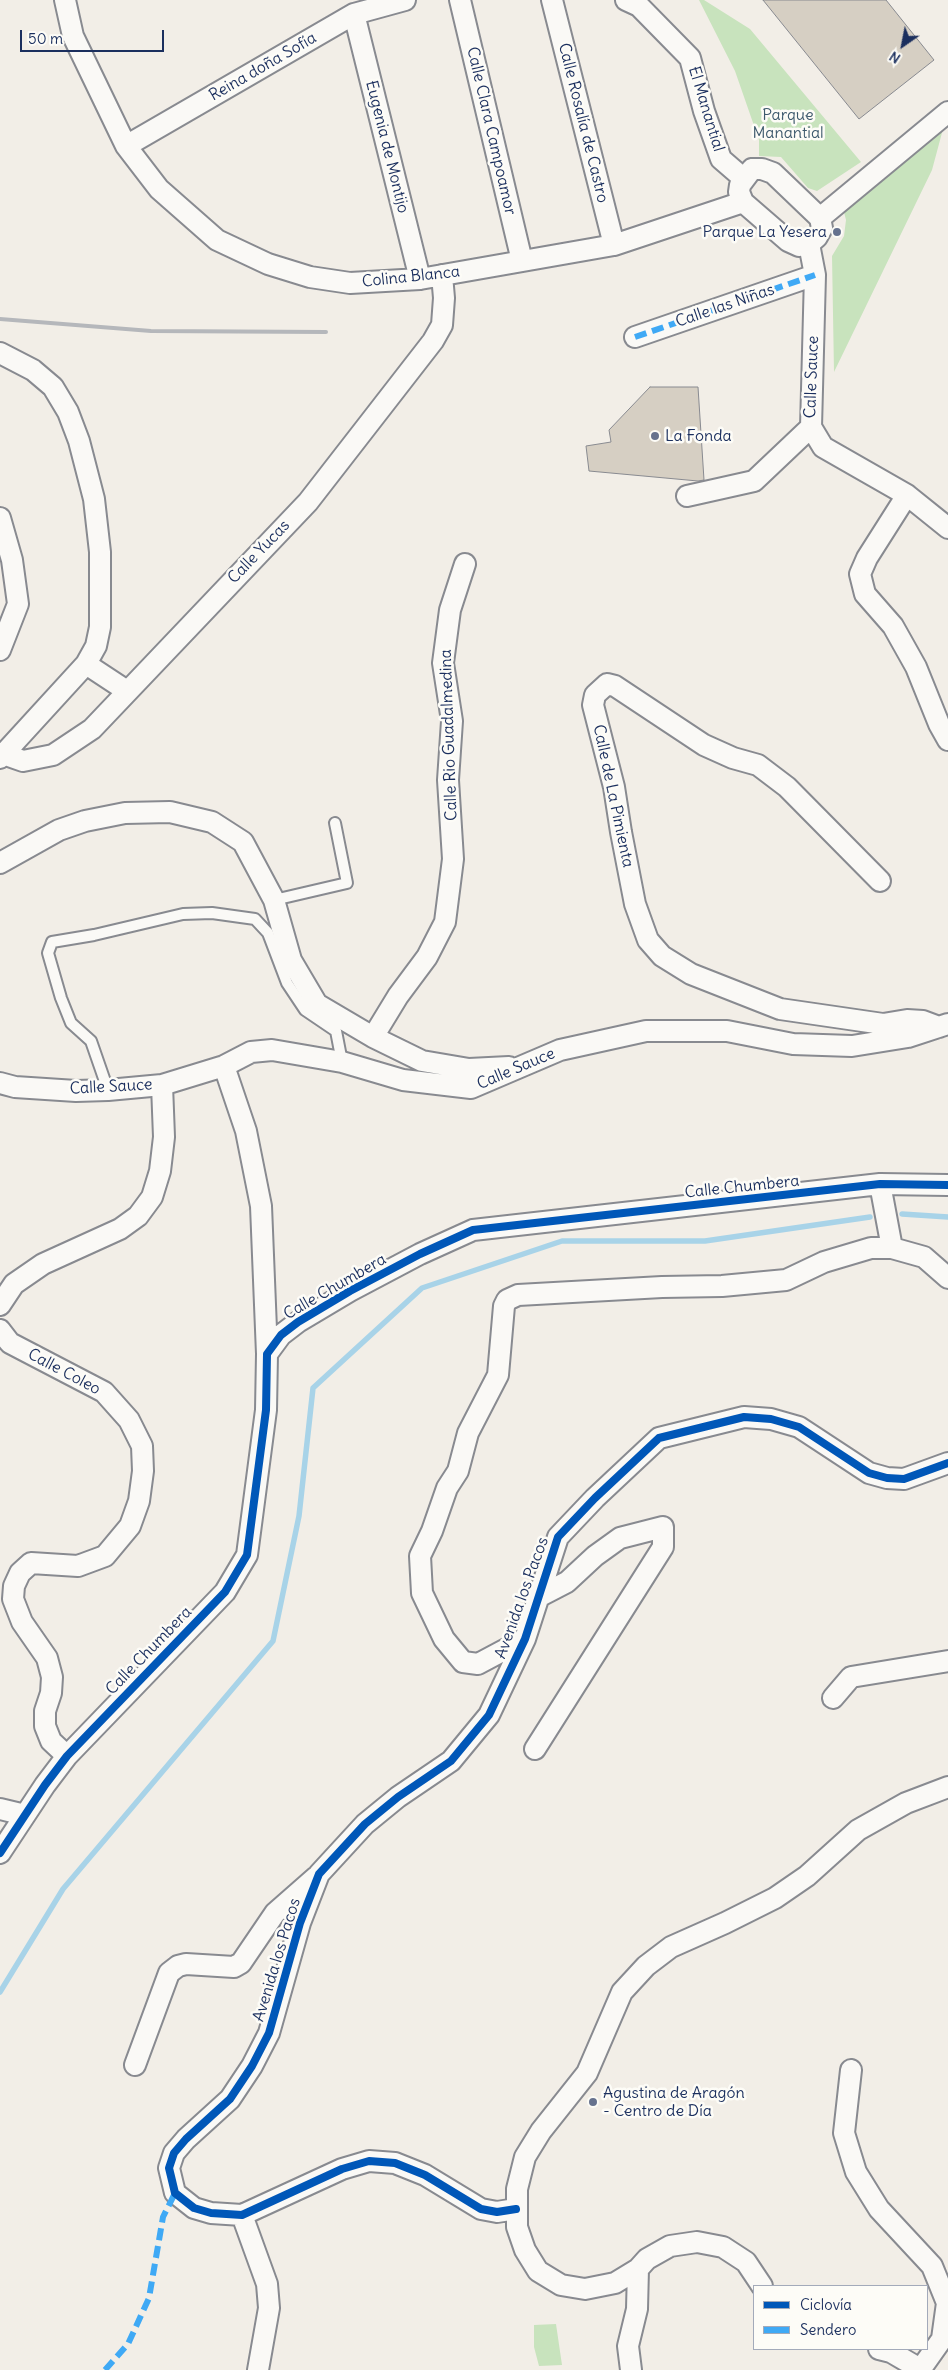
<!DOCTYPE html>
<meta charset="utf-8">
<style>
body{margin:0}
#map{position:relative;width:948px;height:2370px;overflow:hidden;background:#f2eee7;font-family:Delius,sans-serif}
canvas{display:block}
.legend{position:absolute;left:753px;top:2285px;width:175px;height:65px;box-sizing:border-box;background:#fdfcf7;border:1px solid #a3aaba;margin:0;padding:6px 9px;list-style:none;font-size:15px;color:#1b2f5e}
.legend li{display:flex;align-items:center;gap:10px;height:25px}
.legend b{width:25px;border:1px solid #a3aaba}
.north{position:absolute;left:878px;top:20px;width:50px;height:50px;-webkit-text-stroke:4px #fdfcf7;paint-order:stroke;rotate:213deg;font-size:14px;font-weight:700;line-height:20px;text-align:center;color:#1b2f5e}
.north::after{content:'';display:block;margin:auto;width:18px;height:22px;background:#1b2f5e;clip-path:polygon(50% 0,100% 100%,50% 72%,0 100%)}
.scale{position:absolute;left:20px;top:30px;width:144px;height:22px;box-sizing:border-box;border:2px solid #1b2f5e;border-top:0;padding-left:6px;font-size:15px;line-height:18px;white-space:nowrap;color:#1b2f5e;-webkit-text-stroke:4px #fdfcf7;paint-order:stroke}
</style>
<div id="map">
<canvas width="948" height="2370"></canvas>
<ul class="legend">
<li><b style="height:6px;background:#0057b8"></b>Ciclovía</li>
<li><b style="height:6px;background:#3fa9f5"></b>Sendero</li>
</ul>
<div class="north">N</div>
<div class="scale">50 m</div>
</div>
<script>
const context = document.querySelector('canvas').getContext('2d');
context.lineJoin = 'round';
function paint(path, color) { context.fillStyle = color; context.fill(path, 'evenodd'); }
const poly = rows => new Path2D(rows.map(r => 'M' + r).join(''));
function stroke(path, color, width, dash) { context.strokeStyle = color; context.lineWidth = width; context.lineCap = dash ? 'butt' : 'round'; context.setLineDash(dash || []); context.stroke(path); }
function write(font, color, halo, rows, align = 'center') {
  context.font = font + ' Delius,sans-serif'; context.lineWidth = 5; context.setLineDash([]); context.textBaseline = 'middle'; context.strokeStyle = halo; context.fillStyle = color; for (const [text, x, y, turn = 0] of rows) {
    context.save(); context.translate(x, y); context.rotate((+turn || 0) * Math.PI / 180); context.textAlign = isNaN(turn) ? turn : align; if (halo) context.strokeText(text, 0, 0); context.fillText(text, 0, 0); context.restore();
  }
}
const green = poly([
 [699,0,704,0,750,29,861,162,817,191,808,188,781,157,759,156,759,140,735,71],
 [943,129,932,170,834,372,832,256,844,236,846,220,842,204],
 [556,2324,562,2365,539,2366,534,2347,534,2325]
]);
const stream = poly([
 [902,1214,948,1217],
 [0,1992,63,1889,273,1641,299,1516,313,1388,422,1288,562,1241,705,1241,870,1217]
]);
const building = poly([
 [763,0,886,0,934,60,859,119,763,0],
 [650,387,698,387,704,480,698,481,589,471,586,446,611,442,609,430,650,387]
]);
const lane = poly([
 [274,900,347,883,335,823],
 [108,1090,91,1041,71,1023,61,998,48,953,52,942,94,935,183,914,212,913,255,919,268,933,287,983,305,1010,336,1031,342,1062]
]);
const street = poly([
 [65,0,73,36,126,146,159,189,217,240,268,264,310,277,350,283,420,279,614,245,743,202],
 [460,0,522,261],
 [552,0,614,245],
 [626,0,639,6,690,58,704,111,721,159,743,178],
 [354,14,420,279],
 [126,146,354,14,405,0],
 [752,169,762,169,773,173,820,218,822,228,817,237,809,244,799,246,788,241,743,202,739,192,740,185,752,169],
 [820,218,948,112],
 [809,244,815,275,811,427,823,447,907,495,948,528],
 [635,337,815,275],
 [0,353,33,370,53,387,68,412,79,441,94,499,100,552,100,627,96,646,86,664,0,758],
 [907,495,867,558,860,574,865,594,893,626,916,667,939,724,948,740],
 [687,496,754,481,811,427],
 [0,518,12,560,18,604,0,650],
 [86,664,127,691],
 [3,754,23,761,53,755,92,729,308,502,433,341,442,325,444,298,442,275],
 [0,863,59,830,85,821,125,813,170,812,212,822,243,842,274,900,291,960,317,1004,373,1037,422,1061,469,1069,509,1067],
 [880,881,787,787,758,765,733,758,704,745,615,686,607,684,595,695,593,705,614,787,621,832,635,904,648,940,662,956,691,974,780,1009,883,1024,907,1020,923,1021,939,1027],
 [373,1037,398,996,427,957,445,922,453,859,448,780,452,721,443,663,450,610,465,564],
 [224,1066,246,1131,261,1206,267,1354],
 [0,1083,15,1087,76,1091,108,1090,162,1085,224,1066,251,1052,272,1050,342,1062,403,1080,471,1088,560,1050,646,1031,727,1031,793,1044,852,1046,908,1037,948,1024],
 [880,1184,892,1248],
 [0,1305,14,1284,43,1264,120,1229,138,1216,152,1197,160,1171,164,1137,162,1085],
 [0,1330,10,1343,104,1392,129,1420,142,1446,143,1471,139,1501,130,1526,105,1556,78,1566,31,1563,20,1573,14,1586,13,1599,22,1622,47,1658,52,1677,51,1693,45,1711,45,1726,51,1741,67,1756],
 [525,1639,478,1664,463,1662,444,1639,422,1593,420,1556,432,1531,447,1488,458,1471,468,1433,498,1375,504,1306,507,1300,518,1295,662,1287,722,1286,786,1280,824,1262,871,1248,892,1248,924,1257,948,1278],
 [833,1698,851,1677,948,1661],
 [535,1749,663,1547,663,1527,620,1538,595,1556,567,1582,540,1596],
 [0,1809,25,1815],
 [0,1853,45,1785,67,1756,225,1592,247,1555,266,1410,267,1354,281,1335,298,1322,350,1291,420,1254,473,1230,880,1184,948,1185],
 [135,2065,169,1973,178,1966,186,1964,234,1967,241,1963,275,1913,316,1877],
 [851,2070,844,2133,856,2172,879,2209,932,2266,947,2303,942,2339,920,2370],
 [516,2209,497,2212,481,2209,425,2175,395,2163,369,2161,342,2169,242,2215,211,2213,194,2208,175,2193,169,2168,174,2153,186,2139,230,2099,252,2066,269,2033,300,1923,319,1874,365,1824,398,1797,451,1761,489,1715,525,1639,558,1537,595,1498,659,1438,744,1417,771,1419,799,1427,869,1473,887,1478,904,1479,948,1463],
 [242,2215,267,2284,269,2308,258,2370],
 [762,2286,746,2262,723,2247,697,2242,670,2246,647,2259,638,2269,615,2283,585,2289,561,2285,538,2271,525,2250,517,2227,517,2189,525,2157,541,2131,587,2073,622,1992,646,1966,671,1947,725,1923,775,1898,807,1876,858,1830,906,1803,948,1787],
 [879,2349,891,2352,920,2369],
 [631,2370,628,2346,637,2309,638,2269]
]);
const rail = poly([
 [0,319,151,331,326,332]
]);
const quiet = poly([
 [635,337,815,275],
 [105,2370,128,2344,149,2298,163,2217,175,2193]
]);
const cycleway = poly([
 [0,1853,45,1785,67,1756,225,1592,247,1555,266,1410,267,1354,281,1335,298,1322,350,1291,420,1254,473,1230,880,1184,948,1185],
 [516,2209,497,2212,481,2209,425,2175,395,2163,369,2161,342,2169,242,2215,211,2213,194,2208,175,2193,169,2168,174,2153,186,2139,230,2099,252,2066,269,2033,300,1923,319,1874,365,1824,398,1797,451,1761,489,1715,525,1639,558,1537,595,1498,659,1438,744,1417,771,1419,799,1427,869,1473,887,1478,904,1479,948,1463]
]);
const markers = [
 [837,232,5,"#66728e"],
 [655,436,5,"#66728e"],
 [593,2102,5,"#66728e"]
];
const streetNames = [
 ["Reina doña Sofía",263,67,-30],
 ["El Manantial",706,109,73],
 ["Calle Rosalía de Castro",583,123,76],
 ["Calle Clara Campoamor",491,131,77],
 ["Eugenia de Montijo",387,147,76],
 ["Colina Blanca",411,277,-6],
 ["Calle las Niñas",725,306,-19],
 ["Calle Sauce",812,377,-88],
 ["Calle Yucas",259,552,-46],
 ["Calle Rio Guadalmedina",449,735,-92],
 ["Calle de La Pimienta",613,796,78],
 ["Calle Sauce",516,1069,-23],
 ["Calle Sauce",111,1087,-3],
 ["Calle Chumbera",742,1187,-6],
 ["Calle Chumbera",335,1287,-30],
 ["Calle Coleo",64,1372,28],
 ["Avenida los Pacos",522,1598,-70],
 ["Calle Chumbera",149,1651,-46],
 ["Avenida los Pacos",277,1960,-73]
];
const parkNames = [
 ["Parque",788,115],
 ["Manantial",788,133]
];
const poiNames = [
 ["Parque La Yesera",827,232,"right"],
 ["La Fonda",665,436],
 ["Agustina de Aragón",603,2093],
 ["- Centro de Día",603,2111]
];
paint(green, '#c8e3bd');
stroke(stream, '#a8d3e8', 5.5);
paint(building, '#d6cfc3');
stroke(building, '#888a90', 1);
stroke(lane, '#888a90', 14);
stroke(street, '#888a90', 24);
stroke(lane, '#faf9f6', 10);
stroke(street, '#faf9f6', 20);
stroke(rail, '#b5b7bb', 4);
stroke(quiet, '#3fa9f5', 6, [12, 6]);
stroke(cycleway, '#0057b8', 8);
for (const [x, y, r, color] of markers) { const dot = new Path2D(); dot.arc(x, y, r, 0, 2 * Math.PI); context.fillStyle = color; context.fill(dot); stroke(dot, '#fdfcf7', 2); }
write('16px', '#1b2f5e', '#fdfcf7', streetNames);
write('16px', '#3e5a6d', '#fdfcf7', parkNames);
write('16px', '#1b2f5e', '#fdfcf7', poiNames, 'left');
</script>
